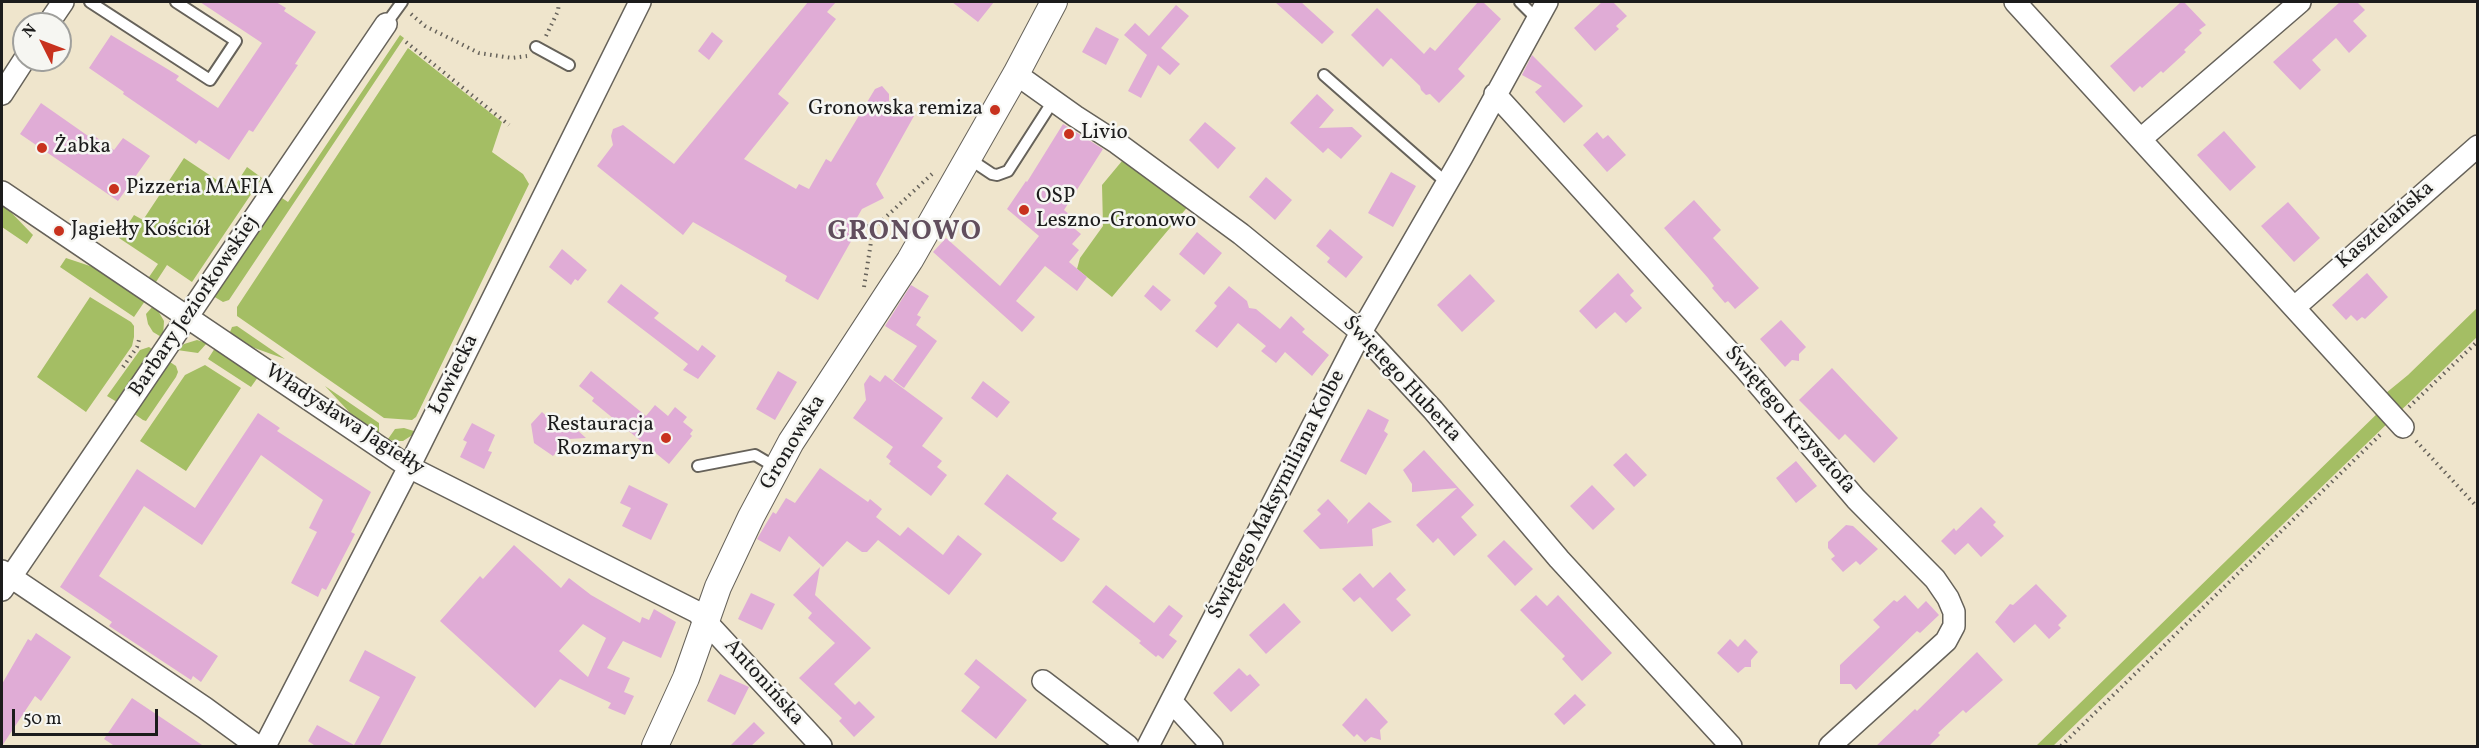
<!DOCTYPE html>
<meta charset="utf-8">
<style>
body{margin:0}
#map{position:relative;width:2479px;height:748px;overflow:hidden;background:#efe5cc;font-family:Vollkorn,serif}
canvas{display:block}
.frame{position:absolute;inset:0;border:3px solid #1c1c1c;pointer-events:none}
.north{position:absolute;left:12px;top:12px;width:60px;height:60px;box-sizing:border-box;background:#f6f6f2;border:2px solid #9f9f9c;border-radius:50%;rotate:312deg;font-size:16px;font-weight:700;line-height:24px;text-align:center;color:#1c1c1c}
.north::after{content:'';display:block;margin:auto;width:21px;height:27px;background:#c8321e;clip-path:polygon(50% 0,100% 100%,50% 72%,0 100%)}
.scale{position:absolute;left:12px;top:709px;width:146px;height:27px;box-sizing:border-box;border:3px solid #1c1c1c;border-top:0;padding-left:8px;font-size:18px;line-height:21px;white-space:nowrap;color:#1c1c1c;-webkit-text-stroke:4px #f6f6f2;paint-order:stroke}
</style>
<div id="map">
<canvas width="2479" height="748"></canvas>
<div class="frame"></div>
<div class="north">N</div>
<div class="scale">50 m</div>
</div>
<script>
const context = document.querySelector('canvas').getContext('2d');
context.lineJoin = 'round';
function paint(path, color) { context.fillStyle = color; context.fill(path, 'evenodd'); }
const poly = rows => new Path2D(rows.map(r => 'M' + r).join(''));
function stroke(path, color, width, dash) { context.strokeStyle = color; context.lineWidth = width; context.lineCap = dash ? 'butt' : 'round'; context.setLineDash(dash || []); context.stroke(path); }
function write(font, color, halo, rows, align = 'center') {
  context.font = font + ' Vollkorn,serif'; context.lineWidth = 5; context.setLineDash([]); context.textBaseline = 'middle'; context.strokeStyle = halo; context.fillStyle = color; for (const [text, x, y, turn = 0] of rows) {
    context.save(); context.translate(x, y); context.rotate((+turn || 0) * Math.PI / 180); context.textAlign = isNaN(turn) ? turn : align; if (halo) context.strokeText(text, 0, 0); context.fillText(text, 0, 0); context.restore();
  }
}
const green = poly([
 [400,35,404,38,229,300,223,302,213,296,279,196,288,202],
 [408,48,502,122,492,152,523,174,529,184,416,417,412,420,384,418,237,316,237,307],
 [184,158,232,190,247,167,262,178,192,282,167,265,156,282,149,277,158,264,119,238,134,215,143,220],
 [1122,161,1190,204,1112,297,1077,269,1080,258,1103,226,1102,185],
 [2,203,33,235,27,244,2,227],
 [66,258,99,269,145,301,134,317,60,267],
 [90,297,131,322,134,326,134,337,132,346,86,412,37,377],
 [153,306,157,309,164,321,163,338,153,332,148,324,146,314],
 [2477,308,2477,337,2053,746,2036,746,2384,407,2386,393,2408,375],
 [237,326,285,359,249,346,230,332,232,327],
 [197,340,207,343,198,353,177,350,184,344],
 [149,347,152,349,119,401,117,402,107,396,140,350],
 [215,348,258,377,251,387,208,359],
 [170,362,176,366,178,372,176,377,146,421,143,420,133,413],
 [205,365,241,388,186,471,140,441,185,375],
 [325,386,379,423,379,433,353,416],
 [404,428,417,432,403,441,394,441,388,439,395,429]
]);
const building = poly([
 [200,2,276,2,286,8,284,11,316,32,295,64,298,65,263,117,253,132,249,130,229,160,199,140,196,144,186,137,123,94,124,92,89,68,111,35,179,76,176,80,218,108,262,43],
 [808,2,836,2,827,12,836,19,778,94,789,103,744,159,796,189,799,184,809,189,826,159,831,162,875,89,882,86,889,94,889,101,914,116,876,184,884,198,862,209,848,233,854,236,818,300,785,281,787,276,693,222,683,235,597,166,613,145,611,136,613,129,623,125,674,164],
 [952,2,994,2,978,22],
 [1275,2,1301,2,1334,32,1322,44],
 [1478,2,1483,2,1501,19,1458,69,1465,76,1439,103,1430,94,1426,95,1421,90,1420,86,1391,58,1383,67,1351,35,1377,8,1424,54,1430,47,1435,51],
 [1602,2,1613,2,1627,16,1616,26,1619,29,1595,51,1574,28],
 [2181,2,2184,2,2206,25,2199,30,2202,33,2184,50,2186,52,2163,73,2161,71,2142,88,2140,86,2134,92,2110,66],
 [2340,2,2357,2,2365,10,2353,21,2367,36,2349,53,2336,38,2312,60,2321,70,2300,90,2273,62],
 [1176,5,1189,16,1161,48,1180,64,1170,75,1158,65,1141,98,1128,91,1147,55,1124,35,1135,23,1149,36],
 [1096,27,1119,39,1106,65,1082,52],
 [712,32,723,41,709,60,698,51],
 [1532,55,1583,106,1564,123,1535,92,1542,86,1522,75],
 [1317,94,1334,110,1319,128,1352,127,1362,136,1341,159,1328,148,1323,153,1290,123],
 [41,103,91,138,93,135,114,150,123,138,150,156,118,201,20,134],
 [1205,122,1236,148,1218,169,1189,140],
 [1063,124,1103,149,1064,210,1075,219,1070,225,1081,234,1072,244,1079,250,1069,262,1087,277,1077,291,1045,266,1016,301,1035,317,1022,332,933,252,946,238,1000,286,1039,236,1007,209,1026,181,1027,182],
 [2224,131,2256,167,2230,191,2197,155],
 [1597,132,1603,139,1608,135,1626,155,1607,172,1583,145],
 [1391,172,1416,186,1393,227,1368,213],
 [1266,177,1292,200,1275,220,1249,197],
 [1694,200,1721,230,1713,238,1759,288,1735,309,1728,301,1725,303,1712,288,1714,286,1708,278,1664,228],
 [2288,202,2320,238,2294,262,2261,226],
 [1330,229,1363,257,1346,278,1327,262,1330,258,1316,246],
 [1197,232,1222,253,1204,275,1179,254],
 [562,249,587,270,578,281,575,279,571,285,549,267],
 [1618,273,1634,291,1630,295,1642,308,1626,323,1615,312,1596,329,1579,311],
 [2367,273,2388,297,2365,319,2362,317,2357,321,2351,315,2346,320,2332,305],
 [1470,274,1495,301,1462,332,1437,305],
 [621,284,659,313,654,318,698,351,702,345,716,356,698,379,683,370,688,364,607,302],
 [911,285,929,296,917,315,921,317,916,325,937,341,904,388,893,380,917,346,885,326],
 [1153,285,1171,300,1161,311,1144,296],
 [1229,286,1247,301,1249,308,1256,309,1280,329,1291,316,1305,329,1302,332,1329,355,1312,376,1285,352,1276,363,1261,351,1266,346,1238,323,1217,348,1195,331,1217,306,1214,303],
 [1781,320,1806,347,1799,354,1799,361,1792,360,1785,367,1760,339],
 [1832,368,1898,438,1874,463,1845,434,1839,440,1799,400],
 [591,371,646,416,655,405,668,416,675,407,687,417,683,422,693,430,690,434,692,436,669,464,592,401,594,398,579,386],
 [778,371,797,382,775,420,756,409],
 [870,375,880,382,885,375,943,418,922,446,942,461,937,467,947,475,931,496,889,464,891,461,886,457,893,447,853,418,866,400,864,384],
 [983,381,1010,402,997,418,971,398],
 [1368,409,1389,420,1384,431,1388,434,1366,475,1340,461],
 [542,412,557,426,564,418,586,438,569,439,553,456,534,443,531,424],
 [258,413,280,428,277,431,371,492,351,532,355,534,350,544,326,590,322,588,318,597,291,583,317,532,309,528,323,500,261,455,202,545,144,506,99,576,218,656,201,682,193,676,191,680,109,626,112,622,60,587,137,469,195,508],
 [472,423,495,435,488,451,492,452,484,469,460,457,467,442,463,440],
 [1424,450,1474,505,1461,517,1477,535,1454,556,1438,538,1433,543,1416,525,1457,488,1412,492,1412,484,1403,470],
 [1626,453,1647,475,1634,487,1613,465],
 [1796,461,1817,486,1796,503,1776,478],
 [820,468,868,502,870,499,882,509,876,517,900,536,908,527,943,555,958,535,982,554,949,595,878,540,867,552,862,552,847,541,823,567,789,536,780,552,757,539,773,512,776,514,786,498,795,503],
 [1007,474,1057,513,1052,519,1080,539,1064,561,1061,562,984,504],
 [629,485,668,504,651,540,622,526,631,508,620,503],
 [1592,485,1615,509,1593,530,1570,506],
 [1328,499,1348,520,1347,524,1369,502,1392,522,1372,529,1373,546,1320,549,1303,531,1321,514,1317,510],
 [1981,507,1996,522,1993,525,2004,536,1981,557,1968,543,1955,555,1941,541,1954,528,1956,531],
 [1846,525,1853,526,1878,549,1860,565,1856,561,1843,572,1831,559,1835,556,1828,548,1828,542],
 [1504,540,1533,569,1515,586,1487,556],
 [514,545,561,588,569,578,591,595,640,623,642,617,649,620,654,609,676,622,661,658,623,641,607,668,630,678,624,692,634,696,625,715,608,708,611,703,560,679,535,708,440,621,480,576,483,579],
 [583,624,606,638,588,677,559,651],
 [820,567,815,595,871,648,834,684,855,705,859,701,875,717,854,737,839,721,842,718,799,678,835,643,808,618,812,613,793,595],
 [1390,572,1406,590,1396,599,1411,615,1392,632,1360,597,1354,602,1342,589,1360,573,1373,588],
 [2036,584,2067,616,2058,625,2061,628,2049,639,2035,624,2014,643,1995,622,2010,604,2013,605],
 [1106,585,1154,623,1169,605,1183,616,1169,635,1177,641,1163,659,1158,655,1156,657,1139,643,1141,641,1092,602],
 [751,593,775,604,762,630,738,619],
 [1536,595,1547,606,1558,595,1612,653,1582,681,1562,659,1565,656,1520,610],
 [1905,595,1918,609,1926,601,1939,615,1920,633,1917,631,1856,690,1851,684,1840,684,1840,665,1880,627,1873,620,1894,600,1897,602],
 [1284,603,1301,622,1266,654,1249,635],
 [36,633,71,657,41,701,35,696,2,746,2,684,28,639,31,641],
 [1730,639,1738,647,1745,639,1758,652,1751,660,1751,667,1745,667,1738,673,1717,653],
 [365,650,416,677,379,747,317,747,308,741,317,725,354,745,380,697,349,681],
 [1977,652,2003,680,1966,713,1963,710,1938,733,1940,735,1928,747,1875,747,1915,709,1917,711],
 [976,659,1027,700,996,739,961,711,980,687,964,674],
 [1239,668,1247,676,1250,674,1260,685,1231,712,1213,693],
 [720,674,749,687,735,715,707,701],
 [1575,694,1586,705,1564,725,1554,714],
 [132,698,147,708,205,747,116,747,104,739],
 [1366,698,1388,722,1380,730,1381,740,1371,737,1365,742,1357,734,1354,737,1342,725],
 [754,722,765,733,750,747,729,747]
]);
const path = poly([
 [411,14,425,26,479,53,512,58,527,56],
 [546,36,558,11,559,2],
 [406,42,509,125],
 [856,220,873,229],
 [864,287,873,229,932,174],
 [123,367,137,347,140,336],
 [2409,407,2478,341],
 [2416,441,2478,508],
 [2061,746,2382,433]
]);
const service = poly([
 [90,2,210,80,236,41,176,2],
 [1520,2,1537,19],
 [386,24,402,2],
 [536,47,569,65],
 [1324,75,1447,183],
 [968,158,992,174,997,175,1008,171,1053,101],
 [698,466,755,455,777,468]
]);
const minor = poly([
 [2015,2,2403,427],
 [48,24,63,2],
 [1016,74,1075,116,1117,143,1241,234,1361,332,1433,410,1559,559,1731,746],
 [2,94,24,60],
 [1495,94,1746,370,1856,499,1935,579,1948,598,1954,612,1954,626,1946,641,1830,746],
 [2142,138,2300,2],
 [2,192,409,467,697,612,821,746],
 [2295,307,2478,146],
 [2,571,205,708,257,746],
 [2,590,386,24],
 [1043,681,1128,746],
 [1172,702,1212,746],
 [265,746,409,467,640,2],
 [1148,746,1361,332,1462,157,1547,2]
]);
const tertiary = poly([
 [655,746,686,678,718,587,751,517,791,442,910,260,1016,74,1054,2]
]);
const markers = [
 [995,110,6,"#c8321e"],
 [1069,134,6,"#c8321e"],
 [42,148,6,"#c8321e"],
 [114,189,6,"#c8321e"],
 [1024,210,6,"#c8321e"],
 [59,231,6,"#c8321e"],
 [666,438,6,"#c8321e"]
];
const poiNames = [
 ["Gronowska remiza",983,110,"right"],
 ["Livio",1081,134],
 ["Żabka",54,148],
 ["Pizzeria MAFIA",126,189],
 ["OSP",1036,198],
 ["Leszno-Gronowo",1036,222],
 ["Jagiełły Kościół",71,231],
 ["Restauracja",654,426,"right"],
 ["Rozmaryn",654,450,"right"]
];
const streetNames = [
 ["Kasztelańska",2386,226,-41],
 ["Barbary Jeziorkowskiej",195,307,-56],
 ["Łowiecka",455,375,-64],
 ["Świętego Huberta",1401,380,47],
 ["Władysława Jagiełły",344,421,33],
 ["Świętego Krzysztofa",1789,421,49],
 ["Gronowska",794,443,-59],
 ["Świętego Maksymiliana Kolbe",1278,495,-63],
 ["Antonińska",763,683,48]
];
const districtNames = [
 ["GRONOWO",905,234]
];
paint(green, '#a4be64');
paint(building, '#e0acd6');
stroke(service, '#66625a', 14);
stroke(minor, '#66625a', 24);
stroke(tertiary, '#66625a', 28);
stroke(path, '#66625a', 4, [1.5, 4.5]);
stroke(service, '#fff', 10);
stroke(minor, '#fff', 21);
stroke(tertiary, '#fff', 26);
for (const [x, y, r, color] of markers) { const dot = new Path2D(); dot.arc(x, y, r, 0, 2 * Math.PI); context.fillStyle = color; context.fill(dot); stroke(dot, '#f6f6f2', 2); }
write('21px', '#1c1c1c', '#f6f6f2', poiNames, 'left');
write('21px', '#1c1c1c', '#f6f6f2', streetNames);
context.letterSpacing = '1.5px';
write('bold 27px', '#614e5d', '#f6f6f2', districtNames);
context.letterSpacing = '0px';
</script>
